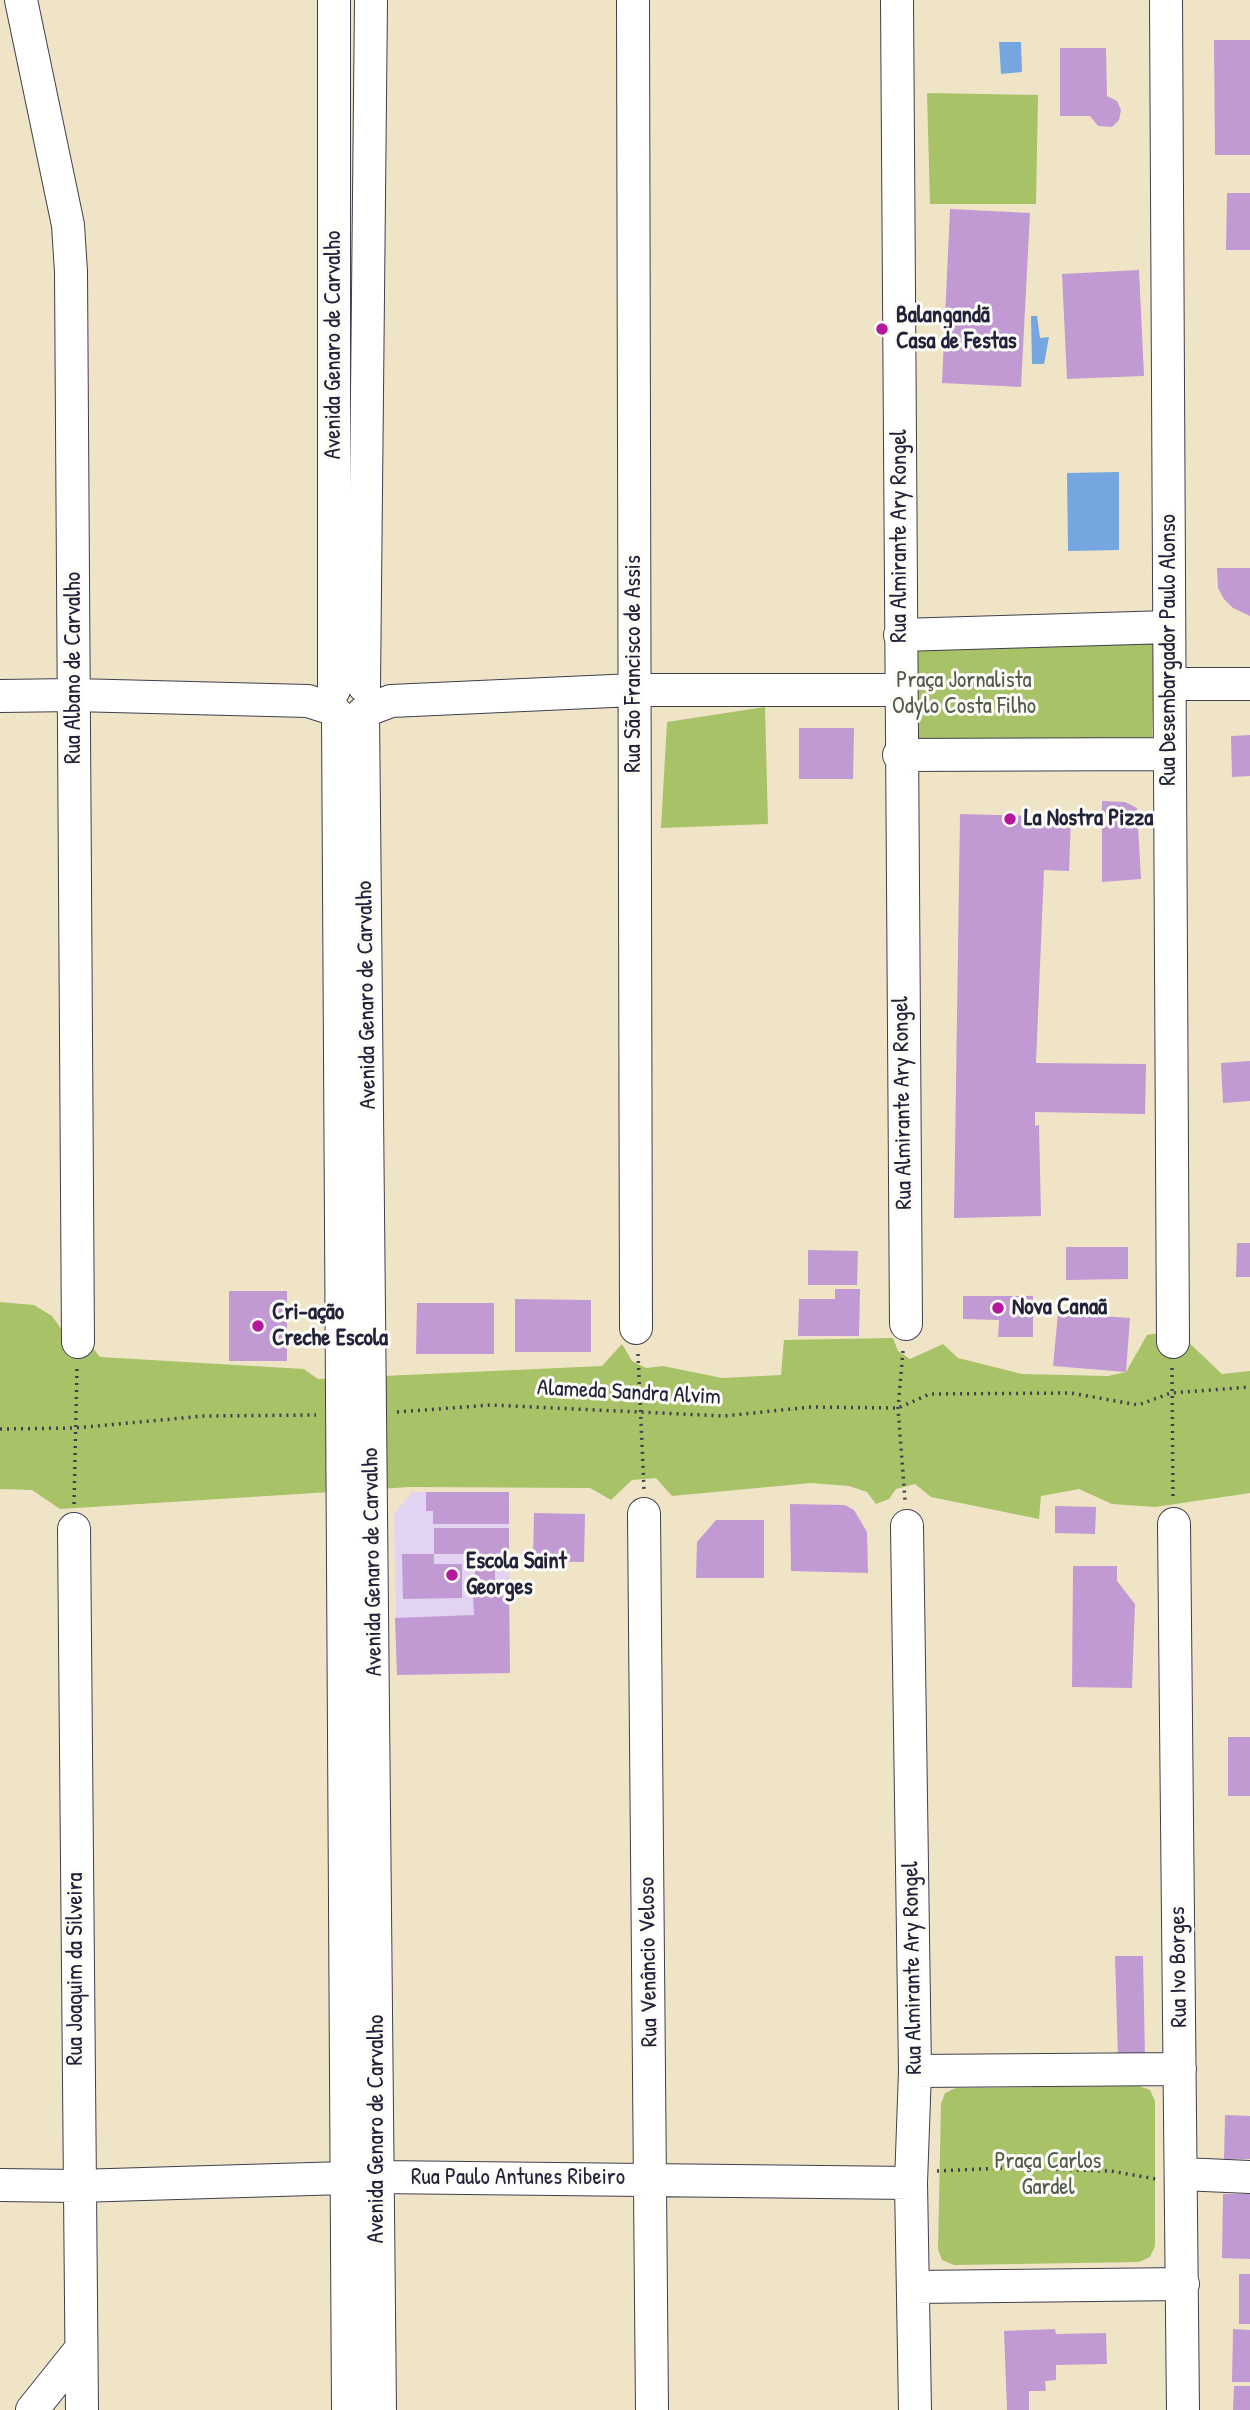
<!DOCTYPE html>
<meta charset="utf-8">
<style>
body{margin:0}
canvas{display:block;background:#efe4c6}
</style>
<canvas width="1250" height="2410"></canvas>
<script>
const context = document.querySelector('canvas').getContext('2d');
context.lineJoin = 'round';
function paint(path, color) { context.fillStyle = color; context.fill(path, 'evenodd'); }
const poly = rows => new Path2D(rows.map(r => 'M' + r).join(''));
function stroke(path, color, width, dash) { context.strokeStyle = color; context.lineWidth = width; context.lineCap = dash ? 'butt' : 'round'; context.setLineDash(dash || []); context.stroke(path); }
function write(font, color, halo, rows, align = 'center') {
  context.font = font + ' "Patrick Hand",sans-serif'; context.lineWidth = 6; context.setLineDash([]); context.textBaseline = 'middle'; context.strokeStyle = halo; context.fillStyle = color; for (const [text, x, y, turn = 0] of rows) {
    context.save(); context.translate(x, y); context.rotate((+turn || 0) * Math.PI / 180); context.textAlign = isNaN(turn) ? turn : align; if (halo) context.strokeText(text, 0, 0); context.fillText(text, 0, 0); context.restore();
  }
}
const built = poly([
 [412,1492,509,1492,510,1673,397,1675,394,1514]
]);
const green = poly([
 [927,93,1038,95,1036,204,930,204],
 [1155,642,1152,740,914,745,912,645],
 [765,707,768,824,661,828,667,722],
 [0,1302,34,1305,52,1316,67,1337,88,1342,100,1357,304,1369,318,1379,602,1366,622,1344,632,1361,646,1368,663,1366,722,1378,781,1375,784,1340,893,1338,898,1351,910,1359,943,1344,958,1358,1022,1374,1108,1376,1126,1372,1147,1335,1167,1332,1183,1337,1222,1374,1250,1371,1250,1493,1155,1507,1112,1504,1079,1489,1041,1496,1039,1519,931,1497,915,1484,896,1489,889,1499,876,1504,867,1492,849,1486,811,1483,672,1496,656,1478,632,1480,611,1500,590,1488,410,1487,60,1509,32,1490,0,1489],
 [1139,2086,1150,2090,1155,2101,1155,2246,1150,2257,1139,2262,954,2265,942,2260,938,2249,941,2104,945,2093,956,2088]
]);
const water = poly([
 [999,42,1021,42,1022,72,1001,74],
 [1031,316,1037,316,1040,338,1049,337,1044,364,1032,364],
 [1119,472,1119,550,1068,551,1067,473]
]);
const building = poly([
 [1214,40,1250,40,1250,155,1215,155],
 [1060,48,1106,48,1107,96,1117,101,1121,110,1119,120,1112,127,1098,126,1090,116,1060,116],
 [1227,193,1250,193,1250,250,1226,250],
 [950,209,1030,213,1021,387,942,383],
 [1139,270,1144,376,1067,379,1062,274],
 [1217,568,1250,568,1250,616,1233,608,1224,599,1218,588],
 [799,728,854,728,853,779,799,779],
 [1250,735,1250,776,1232,777,1231,736],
 [1102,801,1125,802,1137,808,1141,879,1102,882],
 [960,814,1071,817,1069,871,1044,870,1036,1063,1146,1064,1145,1114,1035,1112,1035,1126,1039,1125,1041,1216,954,1218],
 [1250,1061,1250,1101,1223,1103,1221,1063],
 [1237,1243,1250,1243,1250,1277,1236,1277],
 [1066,1247,1128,1247,1128,1279,1066,1280],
 [808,1250,858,1251,857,1285,808,1285],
 [835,1289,860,1289,859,1336,798,1336,799,1299,835,1299],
 [229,1291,287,1291,287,1361,229,1361],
 [963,1296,1033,1296,1033,1337,998,1337,999,1320,963,1319],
 [515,1299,591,1300,591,1352,515,1352],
 [417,1303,494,1303,494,1354,416,1354],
 [1058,1313,1130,1318,1126,1372,1053,1366],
 [426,1492,509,1492,509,1524,433,1524,433,1511,426,1511],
 [790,1504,845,1505,854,1510,867,1532,868,1573,791,1571],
 [1055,1506,1096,1507,1095,1534,1055,1533],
 [534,1513,585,1514,584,1562,533,1561],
 [716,1520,764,1520,764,1578,696,1578,697,1542],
 [434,1528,509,1528,509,1554,434,1554],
 [402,1554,434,1554,434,1564,462,1564,462,1598,403,1599],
 [475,1563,495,1563,495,1590,475,1590],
 [1073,1566,1117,1566,1117,1581,1135,1604,1132,1688,1072,1687],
 [473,1596,509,1596,510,1673,397,1675,395,1618,474,1615],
 [1228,1737,1250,1737,1250,1796,1228,1796],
 [1115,1956,1143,1956,1145,2057,1118,2058],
 [1225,2115,1250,2116,1250,2159,1224,2159],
 [1223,2194,1250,2194,1250,2259,1222,2258],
 [1239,2274,1250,2274,1250,2324,1239,2324],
 [1055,2329,1056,2334,1106,2333,1107,2364,1056,2365,1056,2380,1045,2381,1046,2391,1029,2391,1029,2410,1007,2410,1004,2331],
 [1233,2329,1250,2330,1250,2382,1232,2382],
 [1234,2386,1250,2386,1250,2410,1233,2410]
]);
const path = poly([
 [903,1351,898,1408,905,1500],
 [638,1354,644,1490],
 [1172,1368,1173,1500],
 [397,1412,491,1405,724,1416,811,1407,898,1408,930,1394,1071,1393,1138,1405,1171,1393,1250,1387],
 [0,1429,75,1428,204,1416,316,1415],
 [74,1504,77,1368],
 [937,2171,1002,2168,1111,2171,1156,2179]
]);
const minor = poly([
 [21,0,68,225,71,272,78,1342],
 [633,0,636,1328],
 [897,0,906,1324],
 [1166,0,1173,1342],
 [900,635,1169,627],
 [1170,684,1250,684],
 [364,686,371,0],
 [334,690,334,0],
 [0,696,74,695,308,701,333,709],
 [367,710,391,701,634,690,901,690],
 [363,713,380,2410],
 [338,715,348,2410],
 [899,755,1170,754],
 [644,1514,652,2410],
 [1174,1524,1183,2410],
 [907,1526,915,2071,911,2183,915,2410],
 [74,1529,82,2410],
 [915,2071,1180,2069],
 [1182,2174,1250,2177],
 [0,2185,77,2186,378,2177,911,2183],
 [914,2287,1183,2284],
 [32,2410,80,2350]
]);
const markers = [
 [882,329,7,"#b5179e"],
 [1010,819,7,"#b5179e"],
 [998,1308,7,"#b5179e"],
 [258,1326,7,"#b5179e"],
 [452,1575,7,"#b5179e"]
];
const poiNames = [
 ["Balangandã",896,316],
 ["Casa de Festas",896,342],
 ["La Nostra Pizza",1024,819],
 ["Nova Canaã",1012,1308],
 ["Cri-ação",272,1313],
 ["Creche Escola",272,1339],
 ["Escola Saint",466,1562],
 ["Georges",466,1588]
];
const streetNames = [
 ["Avenida Genaro de Carvalho",334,345,-90],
 ["Rua Almirante Ary Rongel",900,536,-90],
 ["Rua Desembargador Paulo Alonso",1169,650,-90],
 ["Rua São Francisco de Assis",634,664,-90],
 ["Rua Albano de Carvalho",74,668,-90],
 ["Avenida Genaro de Carvalho",367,995,-91],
 ["Rua Almirante Ary Rongel",903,1103,-91],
 ["Alameda Sandra Alvim",629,1393,3],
 ["Avenida Genaro de Carvalho",373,1562,-91],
 ["Rua Venâncio Veloso",649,1962,-91],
 ["Rua Ivo Borges",1179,1967,-91],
 ["Rua Almirante Ary Rongel",913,1968,-91],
 ["Rua Joaquim da Silveira",76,1969,-90],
 ["Avenida Genaro de Carvalho",377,2129,-90],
 ["Rua Paulo Antunes Ribeiro",518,2178]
];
const parkNames = [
 ["Praça Jornalista",964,681],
 ["Odylo Costa Filho",964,707],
 ["Praça Carlos",1048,2162],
 ["Gardel",1048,2188]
];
paint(built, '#e3d3f3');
paint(green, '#a8c268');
paint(water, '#75a6e0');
paint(building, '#c29ad3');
stroke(minor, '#413f50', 34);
stroke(path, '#413f50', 3.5, [2, 5]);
stroke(minor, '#fff', 32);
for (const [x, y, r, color] of markers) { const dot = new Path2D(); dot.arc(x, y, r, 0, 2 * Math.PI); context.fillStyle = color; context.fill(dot); stroke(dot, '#fdfcf7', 2.5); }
write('bold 23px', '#22223b', '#fdfcf7', poiNames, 'left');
write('23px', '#22223b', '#fdfcf7', streetNames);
write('23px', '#515a4b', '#fdfcf7', parkNames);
</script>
